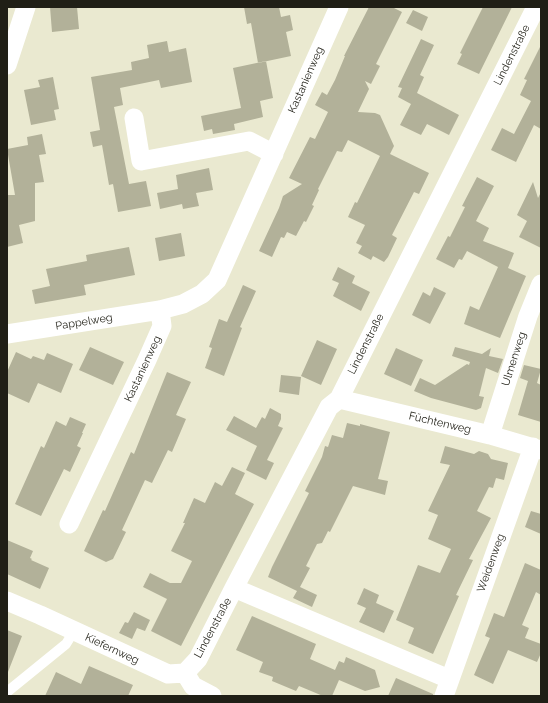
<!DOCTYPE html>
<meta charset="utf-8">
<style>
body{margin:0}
#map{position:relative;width:548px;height:703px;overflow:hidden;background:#eae9d0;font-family:Raleway,sans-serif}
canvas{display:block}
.frame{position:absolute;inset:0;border:8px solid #201f16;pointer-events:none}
</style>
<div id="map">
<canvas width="548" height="703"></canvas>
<div class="frame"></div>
</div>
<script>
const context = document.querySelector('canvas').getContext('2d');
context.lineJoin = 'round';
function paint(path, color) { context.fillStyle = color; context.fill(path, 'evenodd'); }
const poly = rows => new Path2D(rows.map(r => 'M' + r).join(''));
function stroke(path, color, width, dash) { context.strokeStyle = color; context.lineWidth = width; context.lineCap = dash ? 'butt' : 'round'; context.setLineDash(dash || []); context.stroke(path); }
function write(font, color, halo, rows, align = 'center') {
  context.font = font + ' Raleway,sans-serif'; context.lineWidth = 3.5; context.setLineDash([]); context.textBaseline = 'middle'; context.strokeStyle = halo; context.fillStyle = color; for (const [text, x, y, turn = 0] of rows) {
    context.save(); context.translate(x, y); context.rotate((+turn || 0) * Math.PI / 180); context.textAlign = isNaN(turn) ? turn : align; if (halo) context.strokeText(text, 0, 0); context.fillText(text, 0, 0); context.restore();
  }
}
const building = poly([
 [50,7,77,7,79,29,52,32],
 [244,7,279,7,281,17,290,15,293,30,286,32,291,56,258,63,251,23,247,24],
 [369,7,392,7,402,12,376,64,380,66,371,84,365,81,369,89,358,112,375,113,380,115,394,146,390,154,429,173,419,194,414,192,392,235,397,238,388,257,384,262,373,256,371,260,358,253,362,246,356,243,365,225,348,217,355,202,357,203,380,156,348,140,342,152,337,151,318,189,319,190,312,205,314,206,306,222,304,221,296,236,287,232,284,238,281,237,272,257,259,251,279,208,283,196,302,184,289,178,310,137,315,139,328,112,315,105,322,92,327,95,335,80,345,56,344,56],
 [483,7,512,7,479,74,457,64,462,54,460,53],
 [413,10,428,17,422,31,406,23],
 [421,39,434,45,420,75,424,77,417,93,459,115,449,135,427,124,421,135,400,125,411,104,398,97,402,88,398,87],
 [167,41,169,52,186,48,192,82,161,88,159,80,120,88,123,105,114,107,129,184,146,181,151,206,118,212,113,184,109,185,102,145,93,147,90,132,100,130,91,77,132,70,131,62,149,58,147,45],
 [541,45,541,129,534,125,516,162,491,150,502,128,514,134,531,101,520,95,527,80,524,79],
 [266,61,273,98,260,101,263,117,234,124,235,130,213,134,212,129,204,131,201,116,241,108,233,68],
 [53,77,59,109,54,110,56,120,31,125,24,90,40,87,38,80],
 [42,134,46,154,39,155,44,182,35,183,35,221,19,225,23,243,7,247,7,195,15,195,7,149,28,145,27,137],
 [209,168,213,190,196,193,199,206,183,209,182,204,160,209,157,193,178,189,176,175],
 [477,177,494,186,476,221,489,228,483,241,514,253,508,268,526,276,500,338,464,324,470,306,479,310,498,267,467,251,462,260,459,259,454,268,436,259,448,236,450,237,465,207,462,206],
 [533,182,538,198,541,192,541,248,519,237,527,221,517,215],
 [181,233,185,256,159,261,155,238],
 [129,247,135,275,84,285,86,295,35,304,32,290,50,286,46,269,87,261,86,255],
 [338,267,355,276,352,283,370,292,361,311,333,296,339,283,332,280],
 [243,285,256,291,240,327,242,328,224,376,205,368,212,348,209,347,219,319,227,322],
 [434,287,446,293,430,324,412,315,423,292,430,296],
 [317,340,337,349,321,385,301,376],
 [90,347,124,362,113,385,79,370],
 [455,347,482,354,491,348,489,356,503,359,498,373,486,368,479,396,484,397,481,408,476,410,431,398,414,391,420,378,435,385,467,364,469,365,470,362,452,356],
 [396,348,423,360,411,386,384,374],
 [16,352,31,359,33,356,44,360,47,353,73,364,61,393,38,383,29,403,7,393,7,372],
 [524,365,541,369,537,383,541,385,541,422,518,415,528,381,520,378],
 [167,372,191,382,176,415,186,419,172,452,168,450,152,483,145,480,122,530,126,532,113,559,106,562,84,551,103,510,105,511,131,452,134,454],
 [281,375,301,377,299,395,279,392],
 [270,408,281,414,281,419,278,426,283,428,267,460,274,463,266,480,246,470,257,446,226,430,234,416,256,428,262,417,265,419],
 [70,417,86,424,82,433,83,433,77,446,81,448,70,472,64,469,41,516,15,504,41,446,44,448,56,421,66,426],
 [347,423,360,426,360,424,390,432,378,479,388,481,385,495,353,486,330,532,328,531,322,543,317,544,306,566,310,568,300,587,317,595,312,607,293,598,297,591,268,577,272,567,309,493,305,491,322,457,325,446,328,447,332,435,343,438],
 [445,446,474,454,479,451,488,454,491,459,508,463,504,480,496,478,493,488,489,487,477,511,491,518,469,559,473,560,456,595,459,596,433,654,408,643,414,628,396,620,418,565,440,573,451,549,428,539,438,515,428,511,450,465,440,463],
 [232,467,245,473,235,494,254,504,181,646,151,631,167,599,143,587,150,573,170,583,181,583,192,561,171,551,185,523,183,523,194,498,205,503,215,482,222,486],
 [531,511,541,514,541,534,525,527],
 [7,540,33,551,30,558,32,559,31,560,49,568,40,589,7,574],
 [525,563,541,570,541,595,536,592,522,625,529,628,525,638,541,644,541,653,537,662,508,650,493,684,474,675,490,638,485,636,494,613,504,617],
 [364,588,379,595,376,603,394,611,384,633,359,622,366,608,357,604],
 [134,612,150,620,145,631,137,628,132,639,119,633,125,622,128,623],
 [252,616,316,644,310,659,335,670,339,661,344,663,346,657,375,670,380,687,365,691,339,680,332,696,323,696,299,686,296,691,272,681,273,677,259,672,263,662,236,650],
 [7,630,22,636,8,672,7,672],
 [89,666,133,685,128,696,45,696,56,672,81,684],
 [396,678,433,694,433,696,388,696]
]);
const service = poly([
 [7,692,66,644,74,631]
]);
const minor = poly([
 [7,65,26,7],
 [134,118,141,161,249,141,274,154],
 [7,334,160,310,183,304,202,294,217,280,339,7],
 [339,399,490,435,541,450],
 [490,435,528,316,541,284],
 [69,524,147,360,162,326,160,310],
 [234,588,449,679],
 [7,601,40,615,168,674,185,673],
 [185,673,198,659,234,588,329,407,339,399,536,7],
 [185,673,193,686,212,696],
 [444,696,533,447]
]);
const streetNames = [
 ["Lindenstraße",512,55,-63],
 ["Kastanienweg",306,80,-66],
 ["Pappelweg",84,322,-9],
 ["Lindenstraße",366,344,-63],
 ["Ulmenweg",514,359,-72],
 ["Kastanienweg",143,369,-65],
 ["Füchtenweg",440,423,13],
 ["Weidenweg",491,563,-70],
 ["Lindenstraße",213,628,-62],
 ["Kiefernweg",112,649,25]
];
paint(building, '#b2b199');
stroke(service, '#fff', 10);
stroke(minor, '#fff', 19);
write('11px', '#201f16', '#fff', streetNames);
</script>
